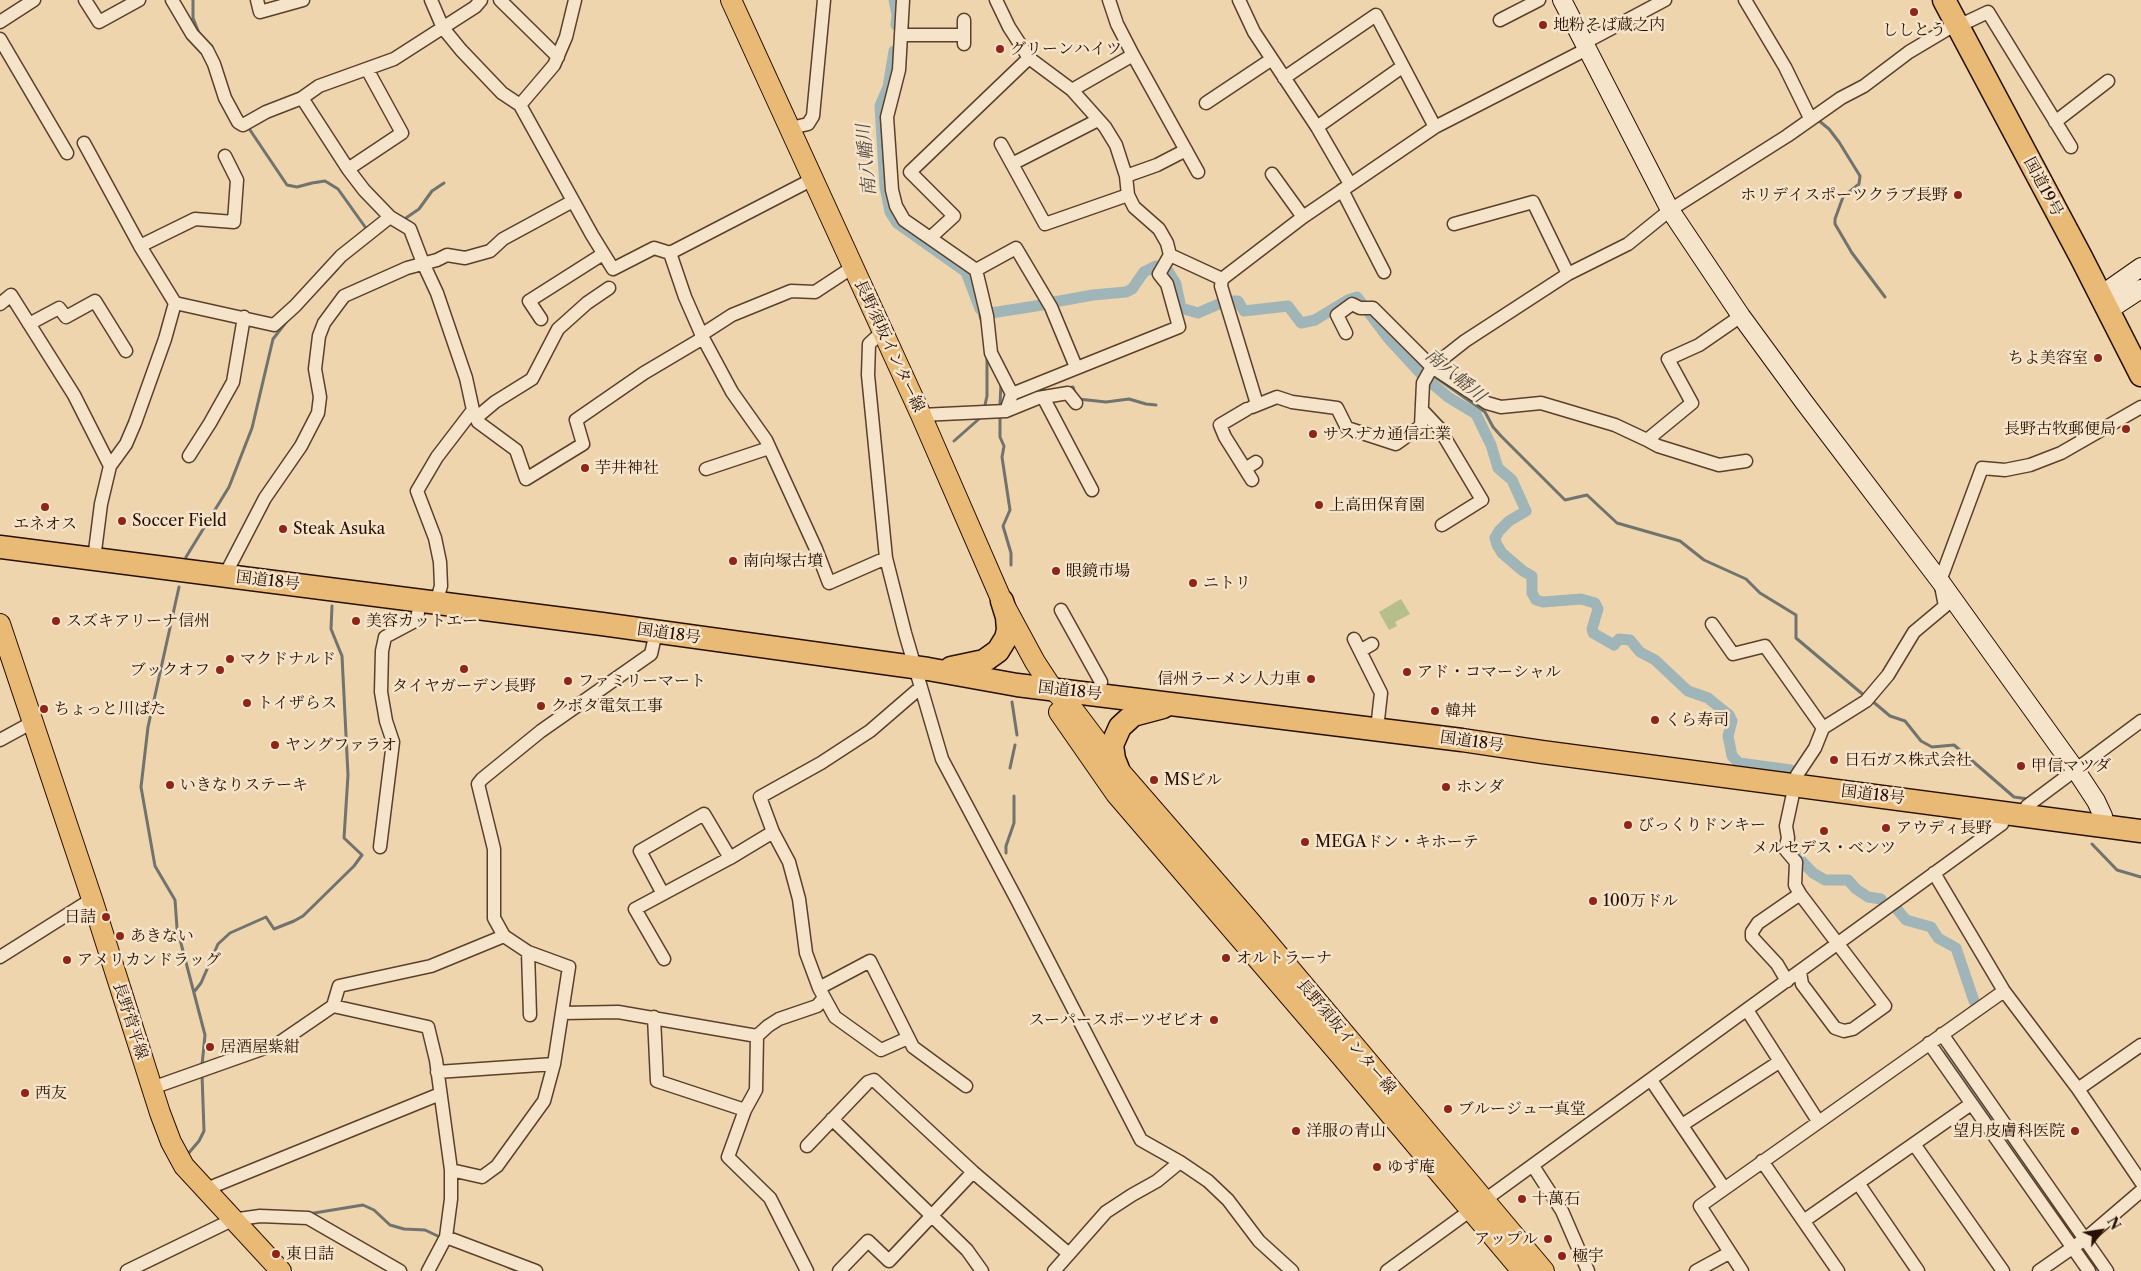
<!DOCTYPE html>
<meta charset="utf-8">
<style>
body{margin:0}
#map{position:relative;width:2141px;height:1271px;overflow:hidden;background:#efd5ad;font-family:"Libre Caslon Text",serif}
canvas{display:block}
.north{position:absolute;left:2076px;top:1206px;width:50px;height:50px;-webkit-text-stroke:4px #f5e4ca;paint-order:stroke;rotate:59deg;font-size:14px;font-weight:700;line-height:20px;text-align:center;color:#290f01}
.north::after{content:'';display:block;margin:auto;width:18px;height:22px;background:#290f01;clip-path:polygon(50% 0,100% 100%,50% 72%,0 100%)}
</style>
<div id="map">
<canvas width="2141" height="1271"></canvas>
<div class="north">N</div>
</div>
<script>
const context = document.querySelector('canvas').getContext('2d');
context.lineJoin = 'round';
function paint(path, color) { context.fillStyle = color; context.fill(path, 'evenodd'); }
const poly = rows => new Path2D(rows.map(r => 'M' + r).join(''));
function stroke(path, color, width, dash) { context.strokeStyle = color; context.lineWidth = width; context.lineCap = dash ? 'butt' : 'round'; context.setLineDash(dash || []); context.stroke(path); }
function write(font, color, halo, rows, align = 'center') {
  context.font = font + ' "Libre Caslon Text","Noto Serif JP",serif'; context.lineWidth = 5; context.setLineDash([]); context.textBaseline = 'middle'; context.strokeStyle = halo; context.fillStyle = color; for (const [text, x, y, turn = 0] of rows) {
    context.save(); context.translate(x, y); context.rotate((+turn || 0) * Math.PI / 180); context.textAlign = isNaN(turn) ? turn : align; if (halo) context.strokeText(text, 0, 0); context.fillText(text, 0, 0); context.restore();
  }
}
const green = poly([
 [1401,599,1410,614,1395,622,1397,626,1389,630,1379,612]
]);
const stream = poly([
 [193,0,193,18,199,33],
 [1818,120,1829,129,1839,142,1860,176,1859,184,1843,197,1835,219,1835,224,1852,253,1885,297],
 [248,127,287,185,297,187,312,183,325,181,338,189,368,231],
 [403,220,419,209,432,191,444,183],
 [322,285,337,269],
 [977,304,982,323],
 [1431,374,1485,412,1493,427,1501,436,1565,500,1587,495,1617,523,1680,541,1704,560,1746,579,1760,593,1796,615,1796,638,1866,697],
 [1067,388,1073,387,1075,394],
 [1078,399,1106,402,1129,399,1146,404,1156,405],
 [1000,404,1001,384],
 [985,405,987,396,987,359],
 [1000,415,1000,437,1004,446,1002,457,1010,510,1003,526,1011,553,1011,565],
 [954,441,980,418],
 [186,557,229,487,252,428,273,339,287,321],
 [179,587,148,727,141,787,155,866,175,900,177,928,205,1035,202,1065],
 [1871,700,1890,716,1905,721,1921,741,1932,747,1954,745,2014,797,2028,799],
 [1012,702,1017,735],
 [1010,768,1015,745],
 [2092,844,2117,870,2141,877],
 [1006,853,1006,846,1014,823,1014,796],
 [194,992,201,983,218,944,230,933,266,917,274,929,294,921,303,916,354,866,362,855,344,838,348,775,342,656,331,629,332,606],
 [187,1155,199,1141,204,1131,202,1074],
 [308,1214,363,1205,374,1210,390,1225,404,1229,425,1230,442,1238],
 [506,1266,517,1271]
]);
const canal = poly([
 [894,0,897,15,896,25],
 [894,51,888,87,880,106,885,187,890,212,897,223,966,272,980,309],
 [1168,271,1176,284,1181,308,1198,313,1221,303],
 [1231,301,1238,301,1244,311,1288,306,1301,323,1315,320,1348,300,1357,297,1388,338,1421,374,1448,397,1476,414,1491,445,1498,468,1512,480,1526,511,1509,521,1499,531,1495,538,1497,545,1502,553,1523,571,1532,576,1532,593,1536,600,1543,602,1581,599,1595,603,1598,609,1592,629,1593,633,1614,645,1619,639,1630,640,1640,652,1655,660,1688,691,1708,698,1729,715,1732,721,1728,736,1732,756,1739,763,1791,770],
 [1054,302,1093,295,1126,292,1132,289,1144,272,1156,266],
 [991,313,1042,305],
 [1792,851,1813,873,1825,880,1848,880,1856,889,1868,897,1881,899],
 [1896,908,1906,920,1931,927,1938,938,1956,948,1974,1001],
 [1947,1055,2070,1230],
 [2088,1257,2098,1271]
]);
const street = poly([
 [85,0,99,22,139,0],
 [172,0,192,34,207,50,214,64,225,98,238,122,243,125,266,112,302,98,319,86,394,59,475,7,481,0],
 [257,0,260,12,303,0],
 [431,0,443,28,461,50,502,93,520,105,592,235,613,269,654,248,670,253,685,297,703,338,732,392,766,440,816,549,829,583,886,558],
 [500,0,558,57],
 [903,0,899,70,887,117,892,190,896,206,904,220,976,270,987,316,991,353,1012,394],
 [996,0,1009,27,1029,58,1072,90,1105,127,1116,145,1126,176,1128,195,1134,207,1159,229,1167,243,1170,255],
 [1109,0,1117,24,1133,55,1198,172],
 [1239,0,1254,32,1317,127,1350,184],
 [1745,0,1785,67,1810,118],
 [964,20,964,44],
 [1500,20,1539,0],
 [0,22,34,0],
 [902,35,964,35],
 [0,39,67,153],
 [1584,43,1665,0],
 [1284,78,1376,15,1435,127],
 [1072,90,1133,55],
 [302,98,348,169,364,190,390,217,410,229,423,263,437,293,466,378,473,410,478,422,516,450,526,479,583,444,576,420,644,373,703,338],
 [1206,103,1272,59],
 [520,105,554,65,566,37,575,0],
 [2055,122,2108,81],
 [1317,127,1402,67],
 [791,128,808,124,813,116,824,0],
 [84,143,140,246,175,303],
 [1001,144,1045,224,1128,195],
 [1012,164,1098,120],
 [348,169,402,133,367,69],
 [1272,174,1303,217],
 [1126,176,1157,165,1186,150],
 [1342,190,1384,272],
 [1454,224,1533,202,1568,274],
 [930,238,954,216,910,172,1029,58],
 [140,246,195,219,234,222,237,180,225,156],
 [670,253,813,179],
 [976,270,1016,248,1051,307,1076,367],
 [0,304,11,295,74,395,110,466],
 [1741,316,1699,345,1668,359,1692,403,1647,440,1658,446,1719,465,1746,461],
 [541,319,529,301,603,254],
 [29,324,59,308,66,317,95,301,126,351],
 [883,331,869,344,868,375,886,558,905,633,942,759,1017,900,1141,1140,1180,1162,1208,1181,1228,1200,1259,1241,1292,1271],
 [1346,333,1337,315,1352,304,1360,308,1373,308,1432,367,1487,403,1501,407,1541,403,1615,425,1647,440],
 [701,335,732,315,791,291,815,292,853,267],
 [1043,397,1092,490],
 [1257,404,1221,286,1222,279,1303,217,1435,127,1587,49],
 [1252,407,1277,397,1292,402,1337,408,1347,428,1396,444,1421,426,1423,383,1432,367,1465,341,1568,274,1628,244,1670,210,1787,136,1841,98,1864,86,1909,52,1956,24,1969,21,1988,12,2071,147],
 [1247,409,1220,425,1225,437,1252,480],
 [1006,411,1012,394,1179,327,1167,284,1159,274,1170,255,1222,279],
 [1423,411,1439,428,1482,500,1442,525],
 [921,415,1006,411,1038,398,1068,393,1076,403],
 [476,418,495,402,532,379,558,329,587,303,609,288],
 [189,456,210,423,233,382,244,317],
 [706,469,769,448],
 [1245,469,1256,462],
 [94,559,101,504,110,466,126,444,135,423,165,339,175,303,274,325,295,306,341,256,390,217],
 [225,575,265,498,301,446,318,413,320,397,315,369,319,336,324,323,344,296,407,268,437,260,447,255,465,258,490,251,503,239,573,201],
 [436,603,441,586,440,562,435,538,417,491,437,457,473,410],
 [1061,610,1101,682],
 [1712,624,1733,654,1765,646,1823,728],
 [1354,639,1381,693,1377,729],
 [1360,651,1372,644],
 [0,740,33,722],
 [2026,815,2027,806,2141,721],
 [380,847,393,742,386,721,381,692,382,651,385,637,417,620,418,613],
 [1934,873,2004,991,2078,1089,2141,1182],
 [663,894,640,851,704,814,730,858],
 [1800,894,1795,885,1796,862,1785,849,1788,838,1786,826,1797,775,1815,748,1823,728,1866,701,1888,675,1914,632,1945,606,1940,581,1982,468,2005,470,2030,465,2061,453,2141,407],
 [528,952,530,1015],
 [0,957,92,899],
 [664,959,635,909,730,858,773,832],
 [1787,981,1777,964,1752,937,1752,932,1758,923,1800,894,1885,1006,1853,1029,1844,1031,1835,1028,1802,984,1800,972],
 [819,988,870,961,913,1047,966,1086],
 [333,1006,428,1027,436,1060,451,1170,451,1199,446,1237,428,1271],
 [1747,1010,1818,1121],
 [562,1013,618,1012,757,1036],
 [654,1017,657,1081,745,1110],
 [1942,1034,2107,1271],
 [908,1038,881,1050,835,1017,819,988,806,953,799,899,789,862,773,832,760,797,821,763,870,731,921,687],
 [1929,1043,2089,1271],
 [437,1072,554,1064],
 [1651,1080,1724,1188],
 [152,1088,279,1043,333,1006,339,986,431,966,504,936],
 [2078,1089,2141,1045],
 [832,1119,967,1250,982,1271],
 [1682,1125,1779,1062],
 [1914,1144,2003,1271],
 [807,1146,868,1082,874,1080,973,1172,1069,1254],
 [1762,1161,1838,1271],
 [1533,1166,1562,1211,1588,1271],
 [451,1170,482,1177,497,1166,544,1101,554,1064,569,967,528,952,504,936,494,918,494,849,478,784,482,779,541,731,651,654,656,632],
 [1858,1183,1918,1271],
 [204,1190,440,1094],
 [1805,1220,1971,1104],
 [446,1237,536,1271],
 [127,1271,232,1220,260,1216,308,1218,400,1271],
 [807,1271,770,1198,728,1157,745,1110,756,1090,757,1036,768,1026,779,1019,817,1006,824,998],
 [839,1271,868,1241,889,1261,973,1172],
 [1054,1271,1106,1212,1132,1195,1157,1181,1180,1162],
 [1387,1271,2002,824,2003,812],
 [1696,1271,1729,1253],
 [1742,1271,1700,1206,2004,991],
 [2039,1271,2085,1239,2141,1191]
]);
const secondary = poly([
 [1562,0,1670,210,1741,316,1804,402,1940,581,2075,769,2096,801,2103,816,2103,825],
 [2101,295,2141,267],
 [2109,310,2141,289]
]);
const primary = poly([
 [731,0,921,415,1002,601,1035,662,1052,688,1075,712,1118,769,1249,920,1544,1271],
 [0,624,93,902,160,1113,171,1142,184,1166,281,1271],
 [1059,712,1116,794,1340,1055,1522,1271]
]);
const highway = poly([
 [1944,0,2081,257,2141,375],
 [0,547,602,624,928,669,1017,685,1462,740,1542,752,2141,831],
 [951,668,984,661,998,651,1006,638,1008,630,1007,617,1002,601],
 [1118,769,1114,759,1112,745,1120,727,1133,715,1163,707]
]);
const markers = [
 [1914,12,5,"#8f2418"],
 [1543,25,5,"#8f2418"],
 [1000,49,5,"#8f2418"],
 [1958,195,5,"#8f2418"],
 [2098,358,5,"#8f2418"],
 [2126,429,5,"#8f2418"],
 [1313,434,5,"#8f2418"],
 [585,468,5,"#8f2418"],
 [1319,505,5,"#8f2418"],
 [45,507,5,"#8f2418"],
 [122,521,5,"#8f2418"],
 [283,529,5,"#8f2418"],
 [733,561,5,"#8f2418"],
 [1056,571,5,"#8f2418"],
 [1193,583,5,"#8f2418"],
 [56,621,5,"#8f2418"],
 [356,621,5,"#8f2418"],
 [230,659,5,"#8f2418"],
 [464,669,5,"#8f2418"],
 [220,670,5,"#8f2418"],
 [1407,672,5,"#8f2418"],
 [1311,679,5,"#8f2418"],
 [568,681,5,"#8f2418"],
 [247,703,5,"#8f2418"],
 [541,706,5,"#8f2418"],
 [44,709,5,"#8f2418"],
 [1435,711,5,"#8f2418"],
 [1655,720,5,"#8f2418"],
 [275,745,5,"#8f2418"],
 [1834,760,5,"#8f2418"],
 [2021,766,5,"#8f2418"],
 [1154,780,5,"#8f2418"],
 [170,785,5,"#8f2418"],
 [1446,787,5,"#8f2418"],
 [1628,825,5,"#8f2418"],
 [1886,828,5,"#8f2418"],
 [1824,831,5,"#8f2418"],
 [1305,842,5,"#8f2418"],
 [1593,901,5,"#8f2418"],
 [106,917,5,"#8f2418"],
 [120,936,5,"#8f2418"],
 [1226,958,5,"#8f2418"],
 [67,960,5,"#8f2418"],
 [1214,1020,5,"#8f2418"],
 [210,1047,5,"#8f2418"],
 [25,1093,5,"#8f2418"],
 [1448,1109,5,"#8f2418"],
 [1296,1131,5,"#8f2418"],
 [2075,1131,5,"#8f2418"],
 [1377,1167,5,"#8f2418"],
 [1522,1199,5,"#8f2418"],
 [1548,1239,5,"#8f2418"],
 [276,1254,5,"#8f2418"],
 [1562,1256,5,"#8f2418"]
];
const poiNames = [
 ["地粉そば蔵之内",1553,25],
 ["ししとう",1914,30,"center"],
 ["グリーンハイツ",1010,49],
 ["ホリデイスポーツクラブ長野",1948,195,"right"],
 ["ちよ美容室",2088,358,"right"],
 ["長野古牧郵便局",2116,429,"right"],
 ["サスナカ通信工業",1323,434],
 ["芋井神社",595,468],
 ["上高田保育園",1329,505],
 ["Soccer Field",132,521],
 ["エネオス",45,524,"center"],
 ["Steak Asuka",293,529],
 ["南向塚古墳",743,561],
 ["眼鏡市場",1066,571],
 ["ニトリ",1203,583],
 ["スズキアリーナ信州",66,621],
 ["美容カットエー",366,621],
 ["マクドナルド",240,659],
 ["ブックオフ",210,670,"right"],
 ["アド・コマーシャル",1417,672],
 ["信州ラーメン人力車",1301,679,"right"],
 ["ファミリーマート",578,681],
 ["タイヤガーデン長野",464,686,"center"],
 ["トイザらス",257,703],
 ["クボタ電気工事",551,706],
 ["ちょっと川ばた",54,709],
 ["韓丼",1445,711],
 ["くら寿司",1665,720],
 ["ヤングファラオ",285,745],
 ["日石ガス株式会社",1844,760],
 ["甲信マツダ",2031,766],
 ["MSビル",1164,780],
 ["いきなりステーキ",180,785],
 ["ホンダ",1456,787],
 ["びっくりドンキー",1638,825],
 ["アウディ長野",1896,828],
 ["MEGAドン・キホーテ",1315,842],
 ["メルセデス・ベンツ",1824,848,"center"],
 ["100万ドル",1603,901],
 ["日詰",96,917,"right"],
 ["あきない",130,936],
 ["オルトラーナ",1236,958],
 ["アメリカンドラッグ",77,960],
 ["スーパースポーツゼビオ",1204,1020,"right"],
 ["居酒屋紫紺",220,1047],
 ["西友",35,1093],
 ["ブルージュ一真堂",1458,1109],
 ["洋服の青山",1306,1131],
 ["望月皮膚科医院",2065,1131,"right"],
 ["ゆず庵",1387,1167],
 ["十萬石",1532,1199],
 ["アップル",1538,1239,"right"],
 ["東日詰",286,1254],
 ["極宇",1572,1256]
];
const streetNames = [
 ["国道19号",2043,187,62],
 ["長野須坂インター線",889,346,65],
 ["国道18号",268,581,7],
 ["国道18号",669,634,8],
 ["国道18号",1070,691,7],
 ["国道18号",1472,742,8],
 ["国道18号",1873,795,7],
 ["長野菅平線",130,1021,72],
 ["長野須坂インター線",1346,1037,50]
];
const waterNames = [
 ["南八幡川",867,160,-95],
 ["南八幡川",1455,376,40]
];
paint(green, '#b6be8c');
stroke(stream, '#70736e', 3);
stroke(canal, '#a0b5b7', 11);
stroke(street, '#5a402c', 15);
stroke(secondary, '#290f01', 20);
stroke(primary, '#290f01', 22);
stroke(highway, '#290f01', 25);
stroke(street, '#f5e4ca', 12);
stroke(secondary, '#f5e4ca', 18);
stroke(primary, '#e8ba76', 20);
stroke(highway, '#e8ba76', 22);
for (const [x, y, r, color] of markers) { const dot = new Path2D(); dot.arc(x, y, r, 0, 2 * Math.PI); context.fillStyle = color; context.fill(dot); stroke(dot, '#f5e4ca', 2); }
write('16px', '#290f01', '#f5e4ca', poiNames, 'left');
write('16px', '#290f01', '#f5e4ca', streetNames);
write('italic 18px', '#534941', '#f5e4ca', waterNames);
</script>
